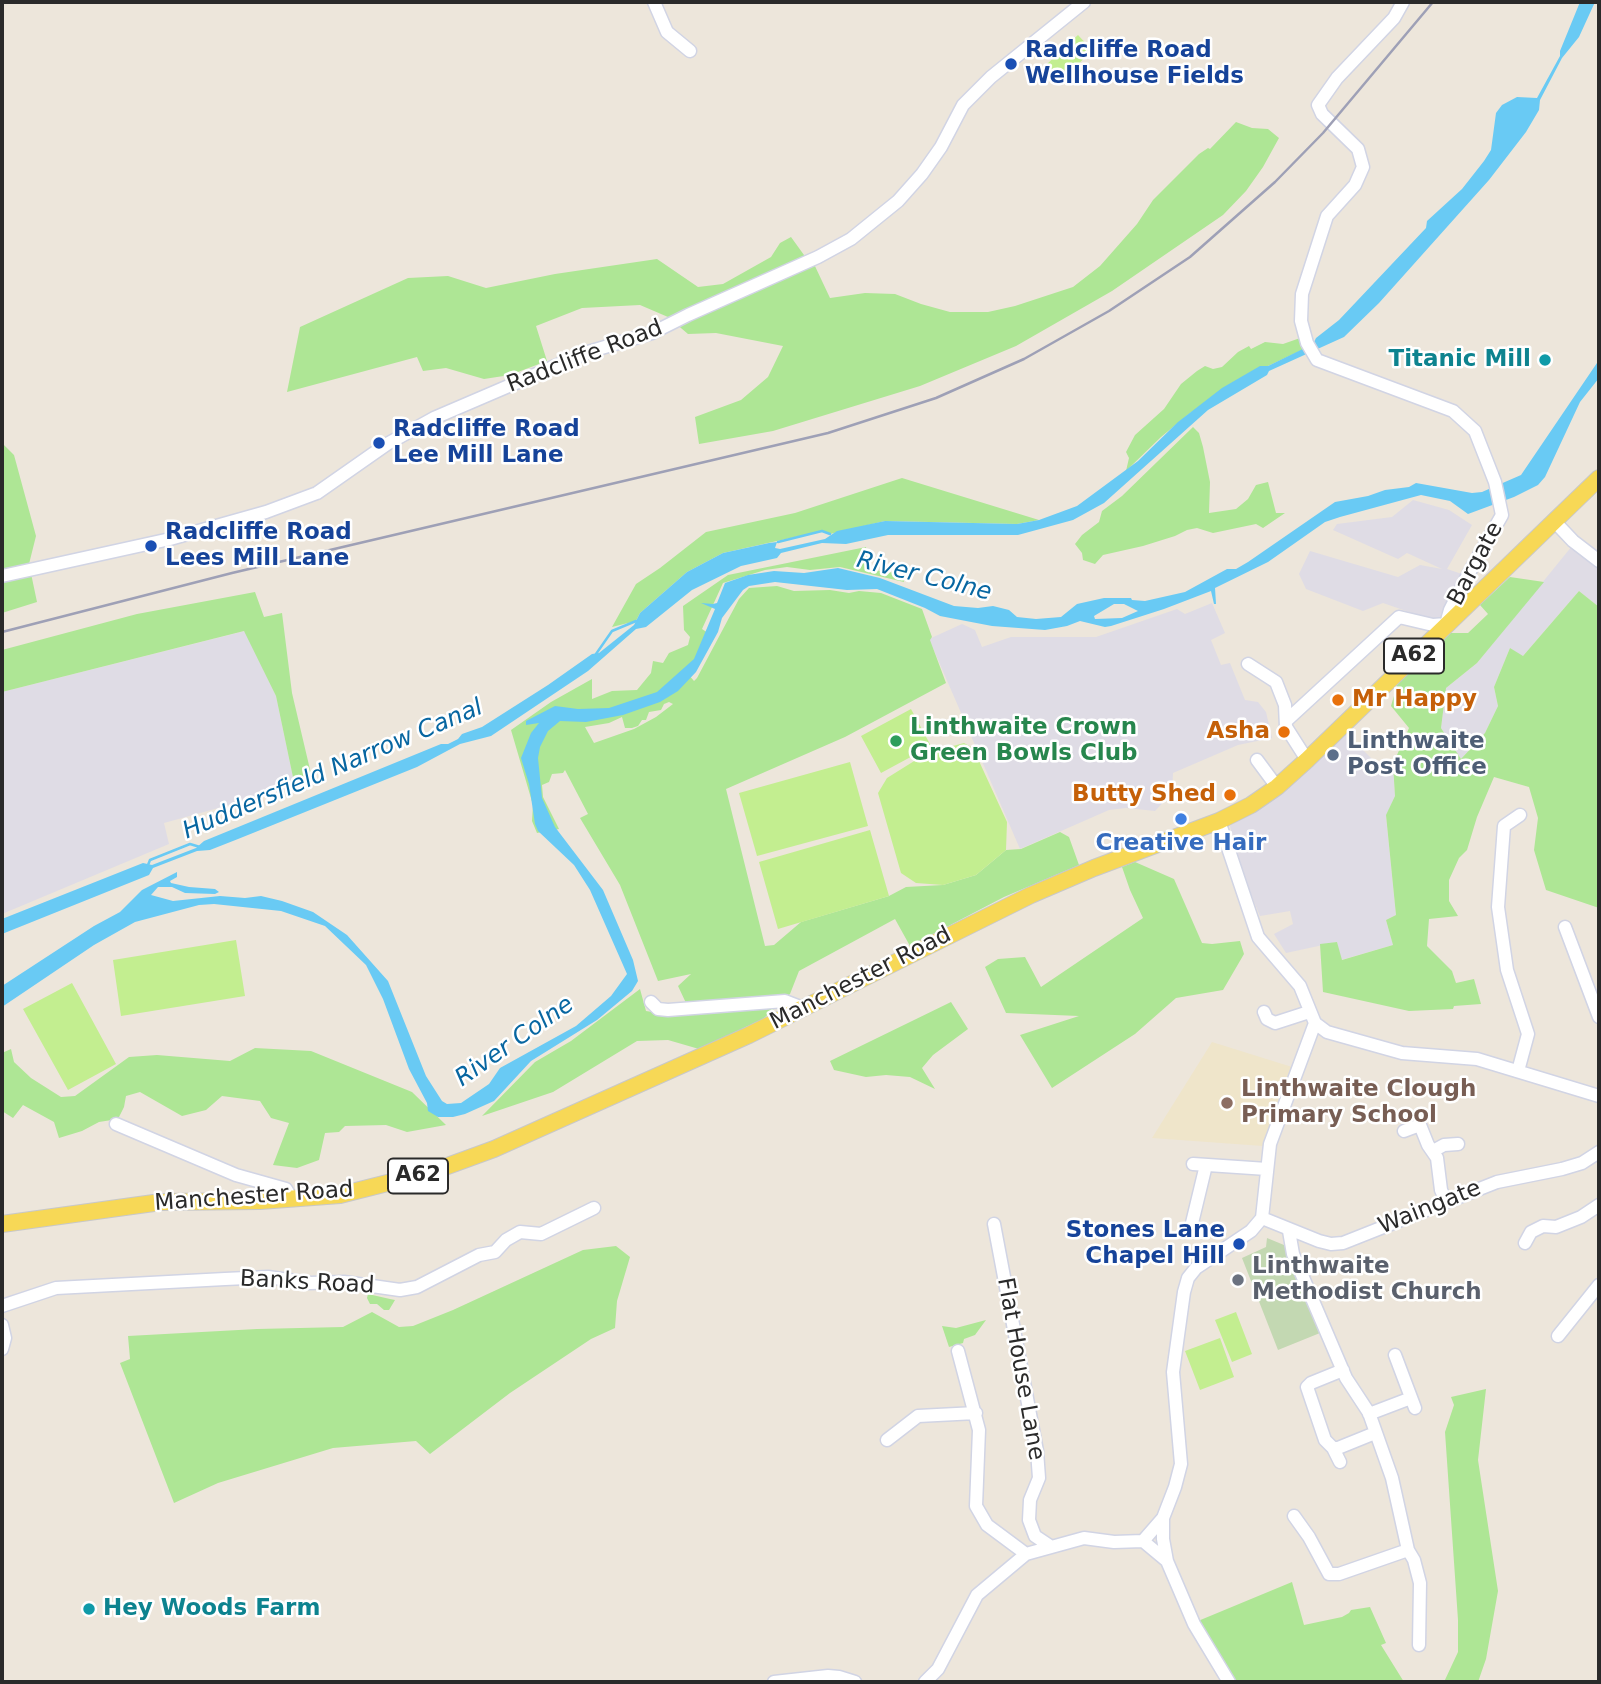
<!DOCTYPE html>
<style>
body{margin:0}
#map{position:relative;width:1601px;height:1684px;overflow:hidden;background:#ede6db;font-family:"DejaVu Sans",sans-serif}
canvas{display:block}
.frame{position:absolute;inset:0;border:4px solid #2a2a2a;pointer-events:none}
</style>
<div id="map">
<canvas width="1601" height="1684"></canvas>
<div class="frame"></div>
</div>
<script>
const context = document.querySelector('canvas').getContext('2d');
context.lineJoin = 'round';
function paint(path, color) { context.fillStyle = color; context.fill(path, 'evenodd'); }
const poly = rows => new Path2D(rows.map(r => 'M' + r).join(''));
function stroke(path, color, width, dash) { context.strokeStyle = color; context.lineWidth = width; context.lineCap = dash ? 'butt' : 'round'; context.setLineDash(dash || []); context.stroke(path); }
function write(font, color, halo, rows, align = 'center') {
  context.font = font + ' "DejaVu Sans",sans-serif'; context.lineWidth = 5; context.setLineDash([]); context.textBaseline = 'middle'; context.strokeStyle = halo; context.fillStyle = color; for (const [text, x, y, turn = 0] of rows) {
    context.save(); context.translate(x, y); context.rotate((+turn || 0) * Math.PI / 180); context.textAlign = isNaN(turn) ? turn : align; if (halo) context.strokeText(text, 0, 0); context.fillText(text, 0, 0); context.restore();
  }
}
const industrial = poly([
 [1413,500,1449,510,1472,525,1447,569,1462,574,1438,622,1383,603,1363,611,1306,589,1299,574,1310,551,1398,577,1420,565,1442,569,1407,553,1398,559,1333,530,1337,524,1392,517],
 [1572,546,1599,567,1599,607,1579,591,1522,657,1510,648,1494,687,1498,706,1485,733,1461,759,1441,728,1446,688,1477,663],
 [1212,603,1225,633,1211,640,1221,665,1230,663,1245,700,1258,702,1266,712,1272,738,1238,745,1173,773,1172,793,1155,811,1126,808,1109,810,1020,849,929,639,962,624,975,630,982,647,1011,637,1096,637,1177,609,1185,614],
 [245,631,276,696,294,782,291,788,164,823,169,844,2,914,2,692],
 [1346,733,1375,762,1393,764,1395,796,1386,816,1396,915,1386,920,1393,945,1341,960,1337,942,1286,953,1274,934,1293,924,1290,911,1260,916,1240,868,1230,826,1288,788]
]);
const education = poly([
 [1212,1042,1292,1067,1263,1146,1152,1138]
]);
const green = poly([
 [1236,122,1252,128,1268,129,1279,138,1263,167,1246,191,1223,215,1112,291,1016,346,920,386,773,431,699,444,695,417,741,400,768,377,783,346,716,333,688,334,668,317,640,305,582,308,536,326,547,361,510,375,484,379,446,368,423,371,417,357,287,392,300,327,408,278,448,276,486,288,555,274,657,259,698,287,723,284,771,257,780,243,791,237,804,255,814,264,830,298,865,293,895,294,921,304,950,312,988,312,1015,306,1073,287,1100,266,1137,224,1153,200,1199,154,1208,148,1210,149],
 [1303,337,1306,348,1268,366,1190,413,1161,437,1126,471,1129,458,1126,452,1135,435,1164,409,1181,384,1197,371,1205,366,1213,369,1222,367,1238,352,1249,346,1251,349,1265,342,1283,344],
 [1193,427,1199,433,1203,447,1210,482,1209,513,1236,509,1248,499,1256,485,1268,482,1276,513,1285,513,1263,528,1256,524,1213,533,1197,528,1187,530,1175,536,1143,546,1103,555,1095,564,1083,560,1082,553,1075,544,1082,535,1099,522,1102,511,1122,496],
 [2,443,14,455,36,536,29,564,37,602,2,613],
 [902,478,1039,520,1017,524,885,521,830,534,822,531,723,553,687,572,640,613,636,621,612,627,636,584,660,568,706,532,795,513],
 [866,547,867,561,873,570,903,574,904,582,840,567,810,570,787,567,765,570,723,583,702,629,708,633,688,674,694,681,697,678,739,599,749,588,777,586,794,591,830,590,849,593,859,591,881,593,922,609,932,637,930,640,946,683,845,737,726,789,765,946,774,945,801,922,889,896,906,887,943,885,976,875,1006,850,1021,849,1060,832,1069,837,1079,865,1004,897,910,946,895,919,799,971,790,994,763,1019,699,1049,668,1040,637,1041,553,1092,482,1116,535,1062,571,1041,640,989,646,1011,677,1016,686,1003,678,986,691,974,658,981,620,885,580,818,588,814,565,770,563,773,552,774,549,782,542,785,543,797,559,829,537,833,532,821,533,805,511,730,551,702,592,679,592,699,612,691,637,690,651,673,653,661,663,663,669,653,688,645,690,637,684,630,683,606,728,575],
 [669,702,673,704,656,717,634,729,594,743,585,727,609,723,622,717,625,728,632,728,638,726,642,720,646,720,649,712,661,710,664,704],
 [1510,577,1544,582,1477,663,1446,688,1441,728,1461,759,1485,733,1498,706,1494,687,1510,648,1523,656,1579,591,1599,607,1599,908,1546,890,1534,850,1538,818,1529,787,1494,777,1477,817,1467,850,1459,858,1449,880,1449,901,1458,916,1429,919,1427,946,1452,971,1456,983,1474,979,1481,1004,1454,1006,1453,1009,1409,1011,1323,992,1320,944,1337,942,1342,960,1393,945,1386,920,1396,915,1386,815,1395,796,1393,764,1409,728,1391,706,1398,682,1449,633,1468,633,1488,614,1480,605],
 [255,592,264,617,282,613,292,693,312,778,294,782,276,696,244,631,2,692,2,650,137,614],
 [1135,862,1174,879,1202,943,1212,944,1240,941,1244,954,1223,990,1176,998,1135,1034,1052,1088,1020,1035,1079,1016,1006,1013,985,967,998,959,1025,957,1041,987,1143,918,1130,890,1122,867],
 [951,1002,968,1029,933,1055,922,1068,935,1089,910,1077,886,1075,866,1077,834,1070,830,1061],
 [255,1048,311,1051,412,1092,446,1125,407,1132,386,1125,345,1126,339,1132,325,1133,319,1160,297,1168,273,1165,289,1123,271,1118,260,1101,222,1096,206,1110,182,1116,140,1092,126,1096,124,1107,118,1119,99,1122,82,1131,59,1138,54,1122,23,1105,13,1118,2,1111,2,1053,11,1049,14,1062,31,1078,61,1097,75,1096,129,1057,157,1055,230,1061],
 [616,1246,630,1257,617,1301,615,1328,591,1339,510,1393,430,1454,416,1441,333,1448,218,1483,174,1503,120,1363,130,1359,128,1336,257,1329,343,1327,372,1312,399,1327,413,1326,453,1310,583,1250],
 [368,1294,390,1299,395,1300,389,1310,384,1310,377,1304,370,1304,367,1298],
 [986,1320,975,1335,964,1339,963,1343,949,1347,942,1326,956,1328],
 [1486,1389,1478,1460,1498,1591,1486,1659,1478,1682,1444,1682,1458,1652,1458,1620,1445,1432,1454,1405,1451,1397],
 [1292,1582,1304,1625,1342,1617,1349,1613,1351,1610,1370,1607,1386,1643,1381,1645,1404,1682,1235,1682,1198,1621]
]);
const cemetery = poly([
 [1267,1238,1284,1245,1320,1333,1278,1350,1242,1258,1266,1247]
]);
const pitch = poly([
 [1078,35,1092,50,1062,81,1047,64],
 [911,709,931,746,881,773,861,736],
 [964,743,973,748,1007,822,1006,850,976,875,943,885,916,883,901,873,878,793,887,778,927,753],
 [850,762,868,826,757,856,739,793],
 [870,830,889,896,778,929,759,862],
 [236,940,245,996,121,1016,113,960],
 [72,983,116,1064,68,1090,23,1009],
 [1236,1312,1252,1354,1232,1362,1215,1320],
 [1220,1338,1234,1377,1200,1390,1185,1351]
]);
const water = poly([
 [1580,2,1595,2,1579,37,1562,58,1540,100,1539,110,1526,132,1489,180,1379,303,1344,337,1269,371,1267,375,1208,410,1104,503,1073,520,1018,535,888,535,846,544,822,543,781,553,777,558,741,566,692,590,646,627,636,629,588,671,491,736,460,744,417,767,238,839,210,850,197,851,153,868,149,875,2,934,2,919,143,863,152,865,196,848,204,841,441,744,448,744,458,739,462,734,482,727,548,685,592,654,599,653,634,625,640,613,687,572,723,553,769,543,777,542,775,548,780,549,825,539,837,531,885,521,1017,524,1039,520,1077,506,1138,461,1178,422,1222,388,1260,366,1268,366,1313,344,1316,338,1339,320,1426,228,1427,221,1462,189,1484,161,1491,150,1496,113,1502,105,1517,97,1537,98,1560,56,1560,51],
 [1599,360,1599,378,1580,402,1545,477,1538,485,1514,497,1468,514,1450,501,1421,495,1340,517,1325,522,1268,562,1215,588,1216,604,1214,604,1211,591,1164,609,1111,626,1105,627,1080,621,1067,626,1045,630,992,626,940,616,925,608,877,589,847,590,775,582,749,586,743,590,722,618,718,632,696,672,678,691,660,702,623,715,586,722,560,721,548,731,540,747,538,758,542,798,555,827,603,890,633,960,638,981,632,991,597,1020,531,1061,494,1101,465,1114,453,1117,438,1117,428,1111,427,1103,409,1069,383,999,366,965,325,926,281,911,214,904,199,905,135,922,94,945,2,1007,2,986,94,926,120,912,142,890,177,872,177,877,170,881,171,883,189,887,215,889,219,892,215,894,185,893,172,887,158,887,151,895,173,901,220,896,245,898,261,896,282,901,313,912,347,935,388,981,426,1076,442,1101,447,1104,461,1103,489,1084,500,1068,576,1026,611,996,627,974,590,890,574,865,538,831,535,824,529,784,521,758,531,733,539,723,526,725,526,721,555,706,578,709,609,708,657,692,694,659,715,609,701,603,713,604,717,603,725,583,748,575,774,571,804,573,838,568,880,578,954,606,978,608,993,606,1009,610,1017,617,1036,619,1061,617,1077,604,1104,598,1131,598,1132,600,1145,601,1185,592,1227,569,1236,569,1248,562,1335,502,1368,496,1385,490,1409,487,1416,483,1472,493,1482,492,1521,475],
 [1114,604,1124,604,1138,611,1122,618,1095,619,1094,616]
]);
const stream = poly([
 [778,542,822,531,830,534],
 [596,654,612,631,636,621],
 [148,865,150,860,190,844,200,847]
]);
const minor = poly([
 [654,2,667,32,690,51],
 [1555,522,1573,541,1599,561],
 [2,576,170,539,266,512,317,493,387,444,434,418,588,352,652,333,688,315,818,257,851,239,898,201,922,174,941,147,963,105,991,77,1084,2],
 [1248,664,1276,682,1285,705,1286,727,1307,760],
 [1286,721,1399,617,1433,625,1446,624,1450,610,1469,573,1502,515,1495,482,1475,431,1453,411,1317,360,1307,343,1301,321,1302,294,1327,216,1355,185,1363,167,1358,149,1322,114,1318,105,1337,78,1394,18,1403,2],
 [1257,760,1277,787],
 [1219,821,1258,937,1300,986,1315,1023,1327,1032,1402,1053,1477,1059,1599,1096],
 [1565,927,1599,1017],
 [651,1002,658,1009,668,1010,785,1001,803,1008],
 [1264,1012,1267,1019,1275,1023,1309,1012],
 [1518,1071,1528,1034,1507,970,1498,907,1504,826,1520,815],
 [116,1124,236,1175,286,1189,292,1199],
 [1404,1131,1420,1125,1428,1145,1437,1158,1441,1190,1446,1201],
 [1433,1151,1444,1145,1458,1144],
 [1193,1164,1267,1169],
 [1262,1218,1319,1241,1331,1244,1343,1243,1497,1182,1562,1169,1582,1163,1599,1152],
 [1262,1218,1270,1144,1315,1023],
 [1192,1223,1206,1165],
 [994,1224,1037,1451,1039,1478,1030,1500,1029,1520,1035,1536,1050,1546],
 [1289,1231,1293,1254,1346,1378,1369,1413,1392,1478,1408,1550,1414,1560,1420,1583,1419,1645],
 [1525,1243,1531,1232,1543,1226,1556,1227,1581,1217,1599,1205],
 [2,1306,56,1288,225,1279,268,1277,310,1283,344,1282,400,1290,417,1287,479,1255,495,1252,506,1240,520,1232,541,1234,594,1208],
 [2,1325,5,1338,2,1349],
 [1558,1336,1599,1285],
 [958,1351,979,1430,976,1506,987,1525,1026,1554],
 [1395,1355,1415,1408],
 [1343,1370,1311,1383,1307,1387,1325,1440,1333,1448,1338,1448,1375,1433],
 [1369,1414,1411,1398],
 [887,1440,918,1416,976,1413],
 [1333,1448,1340,1462],
 [1294,1516,1309,1537,1329,1574,1339,1574,1408,1550],
 [1163,1518,1143,1541,1167,1561],
 [774,1682,828,1676,839,1677,855,1682],
 [925,1682,938,1669,977,1595,1026,1554,1084,1538,1114,1542,1143,1541],
 [1229,1682,1194,1624,1167,1561,1163,1539,1163,1518,1175,1487,1181,1464,1173,1372,1184,1292,1188,1278,1196,1268,1251,1231,1262,1218]
]);
const major = poly([
 [2,1224,161,1202,260,1201,340,1195,431,1172,494,1149,749,1035,1031,895,1094,868,1219,821,1251,805,1277,787,1307,760,1599,478]
]);
const rail = poly([
 [2,632,232,573,828,433,936,398,1024,359,1109,311,1190,257,1275,182,1323,133,1433,2]
]);
const markers = [
 [1011,64,7,"#1a4fb4"],
 [1545,360,7,"#0f9aa8"],
 [379,443,7,"#1a4fb4"],
 [151,546,7,"#1a4fb4"],
 [1338,700,7,"#e8710a"],
 [1284,732,7,"#e8710a"],
 [896,741,7,"#2e9e5b"],
 [1333,755,7,"#5c6f8a"],
 [1230,795,7,"#e8710a"],
 [1181,819,7,"#3f7fe0"],
 [1227,1103,7,"#8d6e63"],
 [1239,1244,7,"#1a4fb4"],
 [1238,1280,7,"#6b7280"],
 [89,1609,7,"#0f9aa8"]
];
const shields = [
 [1414,656,60],
 [418,1176,60]
];
const shieldNames = [
 ["A62",1414,656],
 ["A62",418,1176]
];
const transitNames = [
 ["Radcliffe Road",1025,51],
 ["Wellhouse Fields",1025,77],
 ["Radcliffe Road",393,430],
 ["Lee Mill Lane",393,456],
 ["Radcliffe Road",165,533],
 ["Lees Mill Lane",165,559],
 ["Stones Lane",1225,1231,"right"],
 ["Chapel Hill",1225,1257,"right"]
];
const streetNames = [
 ["Radcliffe Road",585,357,-21],
 ["Bargate",1476,564,-62],
 ["Manchester Road",861,979,-27],
 ["Manchester Road",254,1197,-4],
 ["Waingate",1430,1208,-22],
 ["Banks Road",307,1283,3],
 ["Flat House Lane",1020,1369,80]
];
const cultureNames = [
 ["Titanic Mill",1531,360],
 ["Hey Woods Farm",103,1609,"left"]
];
const foodNames = [
 ["Mr Happy",1352,700,"left"],
 ["Asha",1270,732],
 ["Butty Shed",1216,795]
];
const leisureNames = [
 ["Linthwaite Crown",910,728],
 ["Green Bowls Club",910,754]
];
const serviceNames = [
 ["Linthwaite",1347,742],
 ["Post Office",1347,768]
];
const shopNames = [
 ["Creative Hair",1181,844]
];
const educationNames = [
 ["Linthwaite Clough",1241,1090],
 ["Primary School",1241,1116]
];
const worshipNames = [
 ["Linthwaite",1252,1267],
 ["Methodist Church",1252,1293]
];
const waterNames = [
 ["River Colne",924,577,14],
 ["Huddersfield Narrow Canal",333,770,-23],
 ["River Colne",515,1042,-35]
];
paint(industrial, '#dfdce5');
paint(education, '#efe5ca');
paint(green, '#aee695');
paint(cemetery, '#c3d8b2');
paint(pitch, '#c3ee90');
paint(water, '#69caf4');
stroke(stream, '#69caf4', 2.5);
stroke(minor, '#d1d4e4', 15);
stroke(major, '#c8c8c8', 18);
stroke(minor, '#fff', 12);
stroke(major, '#f7d856', 16);
stroke(rail, '#9ea0b6', 2.5);
for (const [x, y, r, color] of markers) { const dot = new Path2D(); dot.arc(x, y, r, 0, 2 * Math.PI); context.fillStyle = color; context.fill(dot); stroke(dot, '#fff', 2.5); }
for (const [x, y, w] of shields) { const box = new Path2D(); box.roundRect(x - w / 2, y - 17.5, w, 35, 5); context.fillStyle = '#fff'; context.fill(box); stroke(box, '#2a2a2a', 2); }
write('bold 21px', '#2a2a2a', null, shieldNames);
write('bold 23px', '#164399', '#fff', transitNames, 'left');
write('23px', '#2a2a2a', '#fff', streetNames);
write('bold 23px', '#0d838f', '#fff', cultureNames, 'right');
write('bold 23px', '#c56008', '#fff', foodNames, 'right');
write('bold 23px', '#27864d', '#fff', leisureNames, 'left');
write('bold 23px', '#4e5e75', '#fff', serviceNames, 'left');
write('bold 23px', '#366cbe', '#fff', shopNames);
write('bold 23px', '#785e54', '#fff', educationNames, 'left');
write('bold 23px', '#5b616d', '#fff', worshipNames, 'left');
write('italic 24px', '#0766a1', '#fff', waterNames);
</script>
